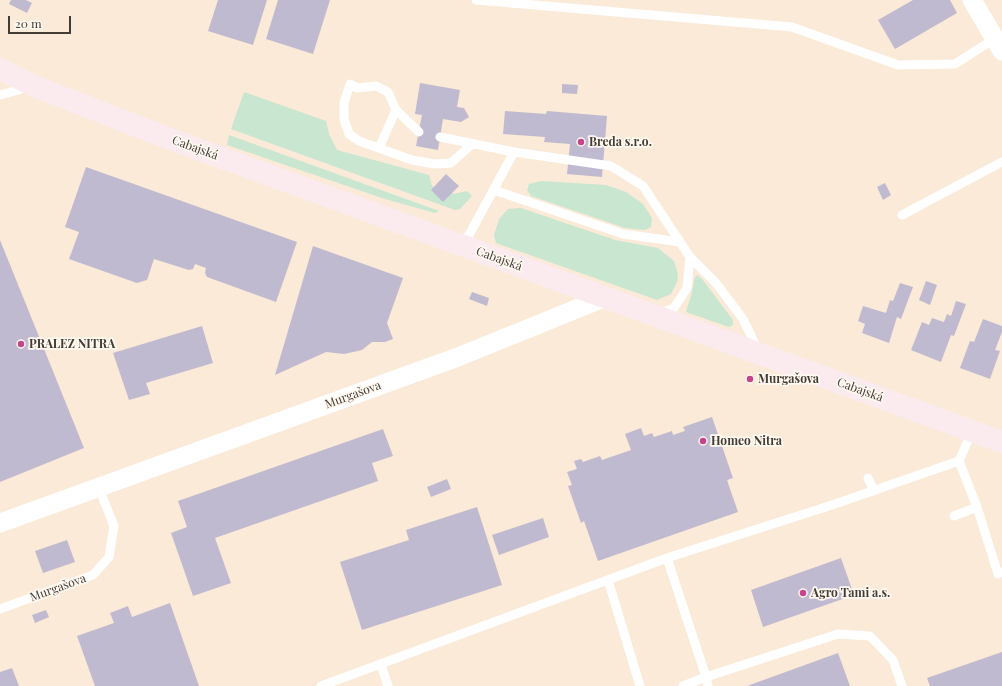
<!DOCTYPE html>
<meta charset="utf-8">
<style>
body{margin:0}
#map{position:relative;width:1002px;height:686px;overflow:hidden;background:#faead7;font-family:"Playfair Display",serif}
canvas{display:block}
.scale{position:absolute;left:8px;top:16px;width:63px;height:18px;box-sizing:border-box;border:2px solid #423c34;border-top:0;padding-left:5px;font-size:12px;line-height:14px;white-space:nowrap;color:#423c34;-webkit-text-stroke:3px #fff9f1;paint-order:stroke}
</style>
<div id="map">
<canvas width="1002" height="686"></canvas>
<div class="scale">20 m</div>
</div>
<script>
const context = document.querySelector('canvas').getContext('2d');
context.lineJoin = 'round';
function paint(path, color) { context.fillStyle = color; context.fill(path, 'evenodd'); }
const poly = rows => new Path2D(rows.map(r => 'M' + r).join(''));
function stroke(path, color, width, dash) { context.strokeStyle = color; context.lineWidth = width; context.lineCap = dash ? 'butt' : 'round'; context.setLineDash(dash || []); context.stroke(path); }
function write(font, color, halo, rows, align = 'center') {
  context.font = font + ' "Playfair Display",serif'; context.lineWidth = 3.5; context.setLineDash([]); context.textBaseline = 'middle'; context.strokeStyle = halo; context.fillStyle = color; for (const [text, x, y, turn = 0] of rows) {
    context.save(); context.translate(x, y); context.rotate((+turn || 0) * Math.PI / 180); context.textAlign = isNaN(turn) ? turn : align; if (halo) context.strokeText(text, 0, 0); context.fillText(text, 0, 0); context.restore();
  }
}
const green = poly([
 [244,92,326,121,329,134,337,150,429,175,432,186,454,194,467,191,472,196,460,209,455,210,231,129],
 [229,135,439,211,435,213,385,199,227,145],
 [541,181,606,185,626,192,643,204,652,218,651,227,645,230,625,228,531,196,527,190,529,184],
 [521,208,615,240,658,248,674,261,678,274,677,282,671,294,657,300,496,243,494,235,499,219,508,209],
 [697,275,702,279,733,320,733,325,729,327,686,312,691,296,695,277]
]);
const building = poly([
 [11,0,26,0,32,3,27,13,9,4],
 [218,0,267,0,253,45,208,31],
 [278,0,330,0,313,54,266,39],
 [913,0,950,0,957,13,895,49,878,20],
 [420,83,460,90,457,107,464,108,469,117,461,122,443,119,438,150,416,146,422,115,415,114],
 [562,84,578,85,577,94,562,93],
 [505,111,546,114,547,111,607,116,602,177,567,174,570,144,544,142,545,137,503,134],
 [86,167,297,242,276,302,207,277,205,273,206,268,195,264,193,269,189,270,154,259,147,280,137,283,69,259,79,232,65,227],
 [446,174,459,186,443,202,431,190],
 [885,183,891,195,883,200,877,187],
 [0,240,84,448,0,482],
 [313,246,403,278,387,323,393,339,385,342,372,342,362,350,344,354,326,352,275,375],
 [926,281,937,285,930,305,919,300],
 [900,283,913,287,901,319,897,317,889,343,862,333,865,324,858,321,863,306,886,313,890,300,893,301],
 [472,292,489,298,487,306,469,299],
 [956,301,966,304,954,336,951,335,941,362,911,350,922,322,929,325,932,318,944,322,947,314,951,316],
 [983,319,1002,326,1002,332,995,350,1000,351,990,379,960,368,970,341,974,342],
 [202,326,213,363,146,383,150,394,129,400,113,353],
 [712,417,733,478,727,480,738,512,598,561,584,521,581,523,568,486,572,485,567,472,577,469,574,461,581,459,583,462,600,456,602,460,631,450,625,434,641,428,644,436,652,433,654,437,672,431,673,435,685,431,683,427],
 [383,429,393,456,372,463,378,481,215,538,231,583,193,596,171,533,187,527,178,501],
 [447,479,451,489,431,497,427,487],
 [477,507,502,585,362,630,340,562,409,540,406,530],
 [543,518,549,537,499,555,492,535],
 [67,540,75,562,43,573,35,551],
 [841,558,854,595,763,627,751,590],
 [170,603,199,686,95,686,77,636,114,623,110,613,128,606,132,617],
 [46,610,49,617,35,623,32,615],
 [1002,652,1002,686,930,686,927,678],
 [838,653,850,686,747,686],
 [12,668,19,686,0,686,0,672]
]);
const service = poly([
 [476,0,792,27,898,65,955,64,994,39],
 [0,95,29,87],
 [419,132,396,110,388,92,376,86,357,88,350,84,344,103,344,119,349,134,359,141,412,160,435,164,451,163,471,145],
 [440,137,514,152],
 [379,148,396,110],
 [494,190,623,234,680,242],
 [902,215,1002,162],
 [463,246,514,152,611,166,643,186,690,257,716,283,743,319,758,350],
 [659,314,674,308,687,288,690,257],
 [959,461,977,507,998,574,1002,572],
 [868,478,874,491],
 [954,516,977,507],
 [667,558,706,677,838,634,870,636,893,660,902,686],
 [608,580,640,686],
 [0,609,93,575,109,557,114,526,99,488],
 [381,665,388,686],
 [321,686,667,558,832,505,959,461,972,431],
 [683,686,706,677,708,686]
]);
const minor = poly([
 [972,0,1002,51],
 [0,523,458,357,606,297]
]);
const secondary = poly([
 [0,69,34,86,170,139,1002,442]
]);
const markers = [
 [581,142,4,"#c6448b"],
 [21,344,4,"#c6448b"],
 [750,379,4,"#c6448b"],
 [703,441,4,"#c6448b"],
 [803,593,4,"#c6448b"]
];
const poiNames = [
 ["Breda s.r.o.",589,142],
 ["PRALEZ NITRA",29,344],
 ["Murgašova",758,379],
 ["Homeo Nitra",711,441],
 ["Agro Tami a.s.",811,593]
];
const streetNames = [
 ["Cabajská",195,148,20],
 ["Cabajská",499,259,20],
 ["Cabajská",860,390,20],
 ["Murgašova",353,395,-20],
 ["Murgašova",58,588,-20]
];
paint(green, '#c8e6d0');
paint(building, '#c0bad0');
stroke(service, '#fff', 9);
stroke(minor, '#fff', 19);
stroke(secondary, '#fbebef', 22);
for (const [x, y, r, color] of markers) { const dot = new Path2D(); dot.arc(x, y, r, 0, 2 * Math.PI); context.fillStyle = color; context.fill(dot); stroke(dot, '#fff9f1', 1.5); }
write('bold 12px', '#423c34', '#fff9f1', poiNames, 'left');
write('12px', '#423c34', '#fff9f1', streetNames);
</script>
